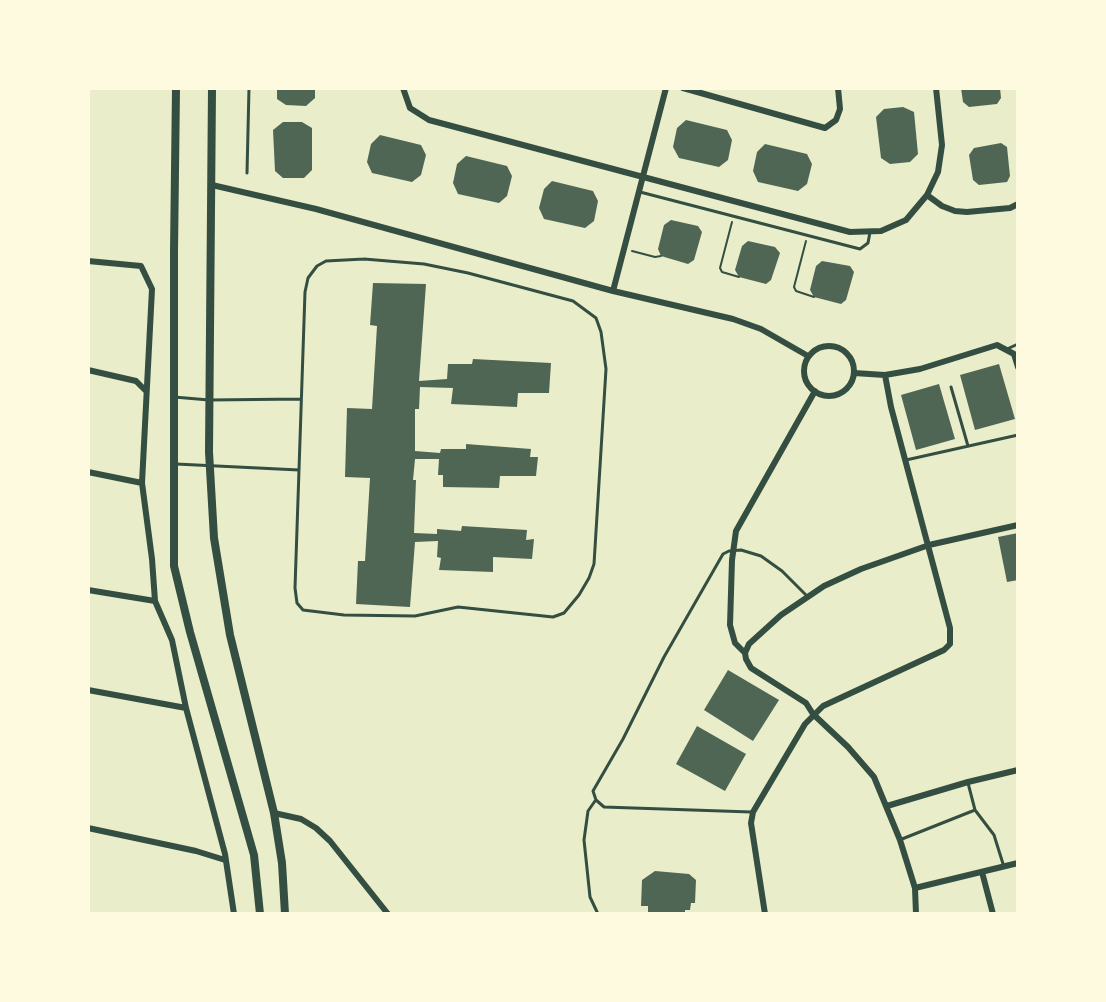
<!DOCTYPE html>
<style>
body{margin:0}
#map{position:relative;width:1106px;height:1002px;overflow:hidden;background:#e9edc9;font-family:Signika,sans-serif}
canvas{display:block}
.frame{position:absolute;inset:0;border:90px solid #fefae0;pointer-events:none}
</style>
<div id="map">
<canvas width="1106" height="1002"></canvas>
<div class="frame"></div>
</div>
<script>
const context = document.querySelector('canvas').getContext('2d');
context.lineJoin = 'round';
function paint(path, color) { context.fillStyle = color; context.fill(path, 'evenodd'); }
const poly = rows => new Path2D(rows.map(r => 'M' + r).join(''));
function stroke(path, color, width, dash) { context.strokeStyle = color; context.lineWidth = width; context.lineCap = dash ? 'butt' : 'round'; context.setLineDash(dash || []); context.stroke(path); }
const building = poly([
 [277,88,315,88,315,98,306,106,286,105,277,99],
 [961,88,1000,88,1001,98,997,104,969,107,963,102],
 [903,107,914,112,918,154,910,162,890,164,881,158,876,117,884,109],
 [686,120,727,130,732,140,728,160,719,167,679,158,673,147,677,128],
 [283,122,302,122,312,128,312,170,304,178,283,178,275,171,273,130],
 [380,135,421,145,426,155,421,175,412,182,372,173,367,162,371,144],
 [1001,143,1007,147,1010,176,1007,182,979,185,973,180,969,155,974,148],
 [765,144,807,154,812,164,807,184,798,191,758,182,753,171,757,152],
 [466,156,507,166,512,176,507,196,499,203,458,194,453,183,457,164],
 [552,181,593,191,598,201,594,221,585,228,544,219,539,208,544,189],
 [671,220,698,226,702,232,694,260,688,264,661,256,658,249,664,225],
 [748,241,775,247,780,253,771,280,766,284,739,277,735,270,742,246],
 [822,261,850,266,854,272,846,300,841,304,814,297,810,290,816,266],
 [373,283,426,284,419,381,447,379,448,364,472,364,473,359,551,363,549,393,518,393,517,407,451,404,453,388,420,387,419,409,415,409,415,451,440,453,441,449,466,449,466,444,531,449,530,457,538,457,536,476,500,476,499,488,443,487,443,475,438,475,439,459,415,459,413,480,416,480,414,533,437,534,437,529,461,531,462,526,527,530,526,540,534,539,532,559,493,557,493,572,439,570,441,558,437,557,438,541,415,542,410,607,356,604,358,561,365,561,370,478,345,477,347,408,372,409,377,326,370,325],
 [999,364,1015,419,975,430,960,375],
 [939,384,955,439,916,450,901,395],
 [1018,533,1018,580,1007,582,998,537],
 [728,670,779,700,753,741,704,710],
 [697,726,746,754,725,791,676,764],
 [655,871,689,874,696,880,695,903,691,903,690,910,685,910,685,914,648,912,648,906,641,906,642,880]
]);
const path = poly([
 [732,222,720,268,722,272,739,277],
 [806,241,794,287,796,291,814,297],
 [632,251,655,257,661,256]
]);
const service = poly([
 [247,173,249,88],
 [640,192,860,249,868,243,870,232],
 [364,259,424,264,468,273,573,301,596,318,601,332,606,369,594,564,589,578,579,595,564,613,553,617,458,607,415,616,344,615,303,610,297,603,295,588,305,292,308,278,317,266,326,261,364,259],
 [1007,349,1018,344],
 [951,387,968,446],
 [174,397,209,400,301,399],
 [906,460,1018,435],
 [176,464,299,470],
 [968,783,975,810,994,835,1004,867],
 [595,801,588,811,584,840,590,897,598,914],
 [751,812,604,807,596,800,593,791,623,739,664,657,723,554,729,551,741,550,761,556,782,571,807,596],
 [902,839,975,810]
]);
const minor = poly([
 [403,88,410,108,429,120,850,232,881,231,906,220,927,195,938,172,942,145,936,88],
 [683,88,825,128,836,120,840,109,838,88],
 [212,185,316,209,613,291,733,319,761,329,808,356],
 [927,195,942,206,955,211,967,212,1010,208,1018,204],
 [88,261,141,266,152,289,142,483,152,559,155,601,172,640,186,708,225,854,234,914],
 [613,291,666,88],
 '804 371a25 25 0 1 1 50 0a25 25 0 1 1-50 0Z',
 [88,370,136,381,146,391],
 [854,373,885,375,920,369,997,345,1014,354,1018,367],
 [88,472,142,483],
 [88,590,155,601],
 [745,653,735,643,730,625,732,560,736,531,815,391],
 [88,690,186,708],
 [887,806,968,782,1018,770],
 [274,813,301,819,316,828,330,841,388,914],
 [88,828,196,851,225,860],
 [982,872,993,914],
 [915,888,1018,863],
 [765,914,751,823,753,812,805,724,823,706,944,650,950,644,950,628,891,407,885,375],
 [916,914,915,888,900,840,874,777,848,747,813,714,806,703,751,668,746,659,745,653,749,644,781,615,824,586,861,569,929,545,1018,525]
]);
const tertiary = poly([
 [176,88,174,252,174,566,190,632,254,855,260,914],
 [212,88,209,452,214,538,230,635,274,813,282,863,285,914]
]);
paint(building, '#4f6655');
stroke(path, '#344e41', 2);
stroke(service, '#344e41', 3);
stroke(minor, '#344e41', 6);
stroke(tertiary, '#344e41', 8);
</script>
